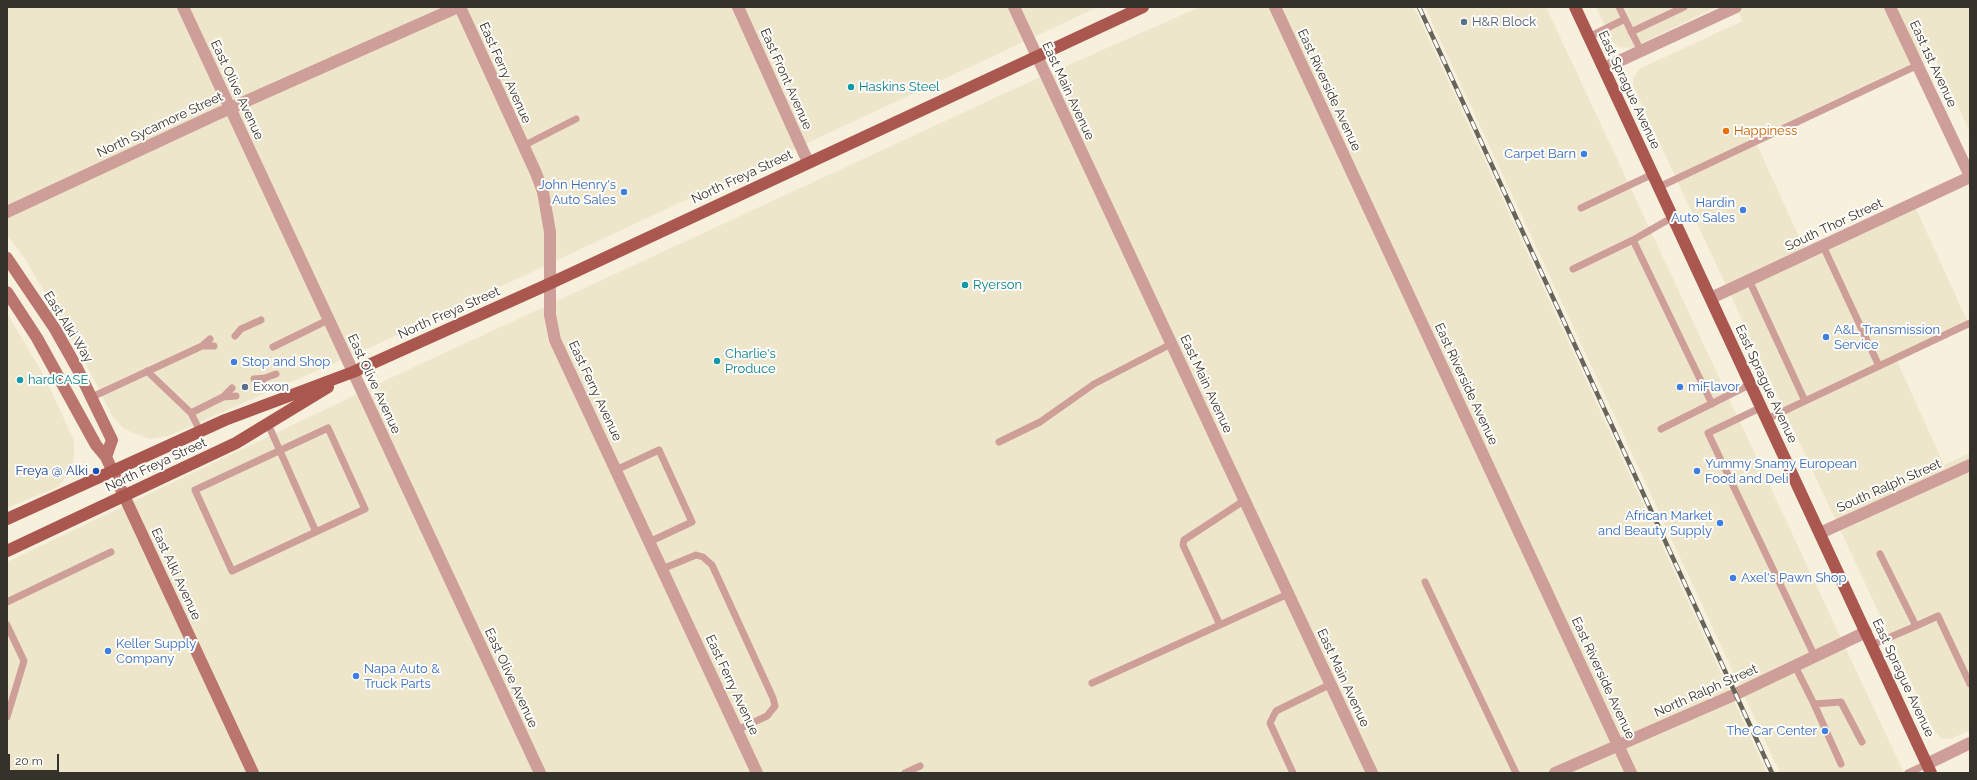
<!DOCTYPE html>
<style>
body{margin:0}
#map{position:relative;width:1977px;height:780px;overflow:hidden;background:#f6f0dc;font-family:Raleway,sans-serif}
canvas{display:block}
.frame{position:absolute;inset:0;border:8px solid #35322b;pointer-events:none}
.scale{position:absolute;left:8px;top:754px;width:51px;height:18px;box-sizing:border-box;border:2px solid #35322b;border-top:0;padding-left:5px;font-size:12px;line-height:14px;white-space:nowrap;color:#35322b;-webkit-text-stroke:3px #fefdf9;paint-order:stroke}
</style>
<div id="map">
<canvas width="1977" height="780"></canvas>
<div class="frame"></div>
<div class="scale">20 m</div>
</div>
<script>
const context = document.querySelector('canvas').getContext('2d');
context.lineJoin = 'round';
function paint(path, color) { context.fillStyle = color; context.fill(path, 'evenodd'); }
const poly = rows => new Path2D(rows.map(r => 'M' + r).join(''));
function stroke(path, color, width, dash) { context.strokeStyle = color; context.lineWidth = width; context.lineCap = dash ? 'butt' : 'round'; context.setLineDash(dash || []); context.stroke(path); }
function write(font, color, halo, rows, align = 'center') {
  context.font = font + ' Raleway,sans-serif'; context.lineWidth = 4; context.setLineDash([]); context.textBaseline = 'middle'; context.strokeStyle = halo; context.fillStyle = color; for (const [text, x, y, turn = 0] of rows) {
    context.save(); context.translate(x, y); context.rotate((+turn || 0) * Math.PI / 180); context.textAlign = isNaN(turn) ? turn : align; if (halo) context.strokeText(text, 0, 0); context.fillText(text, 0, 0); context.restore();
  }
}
const built = poly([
 [7,7,1098,7,382,342,168,436,149,439,124,429,112,416,80,352,25,259,7,235],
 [1200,7,1414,7,1767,773,7,773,7,562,397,375,1012,90],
 [1425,7,1546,7,1904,773,1780,773],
 [1596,7,1717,7,1631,48,1619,47,1612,41],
 [1737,7,1970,7,1970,132,1933,53,1754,138,1804,248,1911,198,1970,327,1897,361,1944,465,1970,453,1970,730,1951,739,1942,738,1935,733,1633,86,1634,77,1639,69,1743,21],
 [7,313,46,379,74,441,74,458,69,473,58,487,7,508]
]);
const lane = poly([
 [1619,7,1641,51],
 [1631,32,1684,7],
 [1589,37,1625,19],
 [523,146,576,119],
 [1659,187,1918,65],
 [1581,208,1653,174],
 [1673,217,1633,240,1712,404],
 [1823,246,1879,366],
 [1573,269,1633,240],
 [1749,280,1805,401],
 [235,336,241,329,261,320],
 [202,346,214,346],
 [273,347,328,320],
 [147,371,191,413,200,431],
 [254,379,265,378],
 [257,386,265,378,276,374],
 [92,397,202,346,210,339],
 [223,397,232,388],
 [1762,407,1708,433,1815,657],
 [191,413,223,397,236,396],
 [1767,419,1970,323],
 [268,424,316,532],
 [328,428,365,509,232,571,195,490,328,428],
 [1661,429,1751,384],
 [999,442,1040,422,1094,384,1171,344],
 [616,470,659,450,692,522,649,542],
 [662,569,696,555,703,557,712,565,773,698,775,706,767,716,737,730],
 [1425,582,1516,773],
 [7,602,111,552],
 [7,625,24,661,7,717],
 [1220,625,1183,545,1184,540,1245,500],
 [1916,626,1938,616,1970,684],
 [1872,645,1916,626,1880,554],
 [1795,666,1814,704,1841,702,1862,742],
 [1092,683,1288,594],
 [1814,704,1841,764],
 [905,773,920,766],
 [1293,773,1270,723,1276,711,1331,684],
 [1908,773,1927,764]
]);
const street = poly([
 [183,7,540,773],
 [460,7,536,173,543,192,550,232,550,315,555,340,757,773],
 [738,7,808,162],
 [1014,7,1372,773],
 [1275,7,1631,773],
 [1890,7,1970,176],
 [1604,68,1736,7],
 [7,212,215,115,458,7],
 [1711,298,1970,177],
 [1820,533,1970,465],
 [1927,764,1970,743],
 [1555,773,1736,694,1866,632]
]);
const secondary = poly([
 [7,258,55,329,77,368,112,440,106,457],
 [7,292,37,338,96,445,106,457,253,773]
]);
const primary = poly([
 [1575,7,1931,773],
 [7,519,225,420,353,372,551,283,1143,7],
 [7,551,236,443,328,387]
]);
const rail = poly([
 [1419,7,1772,773]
]);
const markers = [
 [1464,22,4,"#5c6f8a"],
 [851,87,4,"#0f9aa8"],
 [1726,131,4,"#e8710a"],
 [1584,154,4,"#3f7fe0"],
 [624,192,4,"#3f7fe0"],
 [1743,210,4,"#3f7fe0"],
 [965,285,4,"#0f9aa8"],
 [1826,337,4,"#3f7fe0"],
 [717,361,4,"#0f9aa8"],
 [234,362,4,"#3f7fe0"],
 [20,380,4,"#0f9aa8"],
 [245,387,4,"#5c6f8a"],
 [1680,387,4,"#3f7fe0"],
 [96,471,4,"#1a4fb4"],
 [1697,471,4,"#3f7fe0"],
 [1720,523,4,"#3f7fe0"],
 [1733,578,4,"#3f7fe0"],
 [108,651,4,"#3f7fe0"],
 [356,676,4,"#3f7fe0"],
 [1825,731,4,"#3f7fe0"]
];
const serviceNames = [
 ["H&R Block",1472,22],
 ["Exxon",253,387]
];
const streetNames = [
 ["East 1st Avenue",1933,64,65],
 ["East Ferry Avenue",505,73,66],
 ["East Front Avenue",786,79,66],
 ["East Olive Avenue",237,90,65],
 ["East Riverside Avenue",1329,90,65],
 ["East Sprague Avenue",1629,90,65],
 ["East Main Avenue",1068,91,65],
 ["North Sycamore Street",160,125,-25],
 ["North Freya Street",742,177,-25],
 ["South Thor Street",1834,225,-25],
 ["North Freya Street",449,313,-24],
 ["East Alki Way",68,327,58],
 ["East Olive Avenue",374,384,65],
 ["East Main Avenue",1206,384,65],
 ["East Riverside Avenue",1466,384,65],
 ["East Sprague Avenue",1766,384,65],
 ["East Ferry Avenue",595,391,65],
 ["North Freya Street",156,465,-25],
 ["South Ralph Street",1889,486,-24],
 ["East Alki Avenue",176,574,65],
 ["East Olive Avenue",511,678,65],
 ["East Main Avenue",1343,678,65],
 ["East Riverside Avenue",1603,678,65],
 ["East Sprague Avenue",1903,678,65],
 ["East Ferry Avenue",732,685,65],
 ["North Ralph Street",1706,691,-24]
];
const cultureNames = [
 ["Haskins Steel",859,87],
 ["Ryerson",973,285],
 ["Charlie's",725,354],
 ["Produce",725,369],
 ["hardCASE",28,380]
];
const foodNames = [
 ["Happiness",1734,131]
];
const shopNames = [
 ["Carpet Barn",1576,154,"right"],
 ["John Henry's",616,185,"right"],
 ["Auto Sales",616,200,"right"],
 ["Hardin",1735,203,"right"],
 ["Auto Sales",1735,218,"right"],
 ["A&L Transmission",1834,330],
 ["Service",1834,345],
 ["Stop and Shop",242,362],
 ["miFlavor",1688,387],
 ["Yummy Snamy European",1705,464],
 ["Food and Deli",1705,479],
 ["African Market",1712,516,"right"],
 ["and Beauty Supply",1712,531,"right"],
 ["Axel's Pawn Shop",1741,578],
 ["Keller Supply",116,644],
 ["Company",116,659],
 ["Napa Auto &",364,669],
 ["Truck Parts",364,684],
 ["The Car Center",1817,731,"right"]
];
const transitNames = [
 ["Freya @ Alki",88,471]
];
paint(built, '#eee6cb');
stroke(lane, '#ce9e99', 7);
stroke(street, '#ce9e99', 12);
stroke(secondary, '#ba766e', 12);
stroke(primary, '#aa5750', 12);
stroke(rail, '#68645a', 4.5);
stroke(rail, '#fefdf9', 3, [9]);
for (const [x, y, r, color] of markers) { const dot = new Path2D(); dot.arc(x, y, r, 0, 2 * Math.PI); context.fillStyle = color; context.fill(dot); stroke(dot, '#fefdf9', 1.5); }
write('13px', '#4e5e75', '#fefdf9', serviceNames, 'left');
write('13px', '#35322b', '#fefdf9', streetNames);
write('13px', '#0d838f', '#fefdf9', cultureNames, 'left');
write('13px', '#c56008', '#fefdf9', foodNames, 'left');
write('13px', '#366cbe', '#fefdf9', shopNames, 'left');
write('13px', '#164399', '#fefdf9', transitNames, 'right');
</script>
